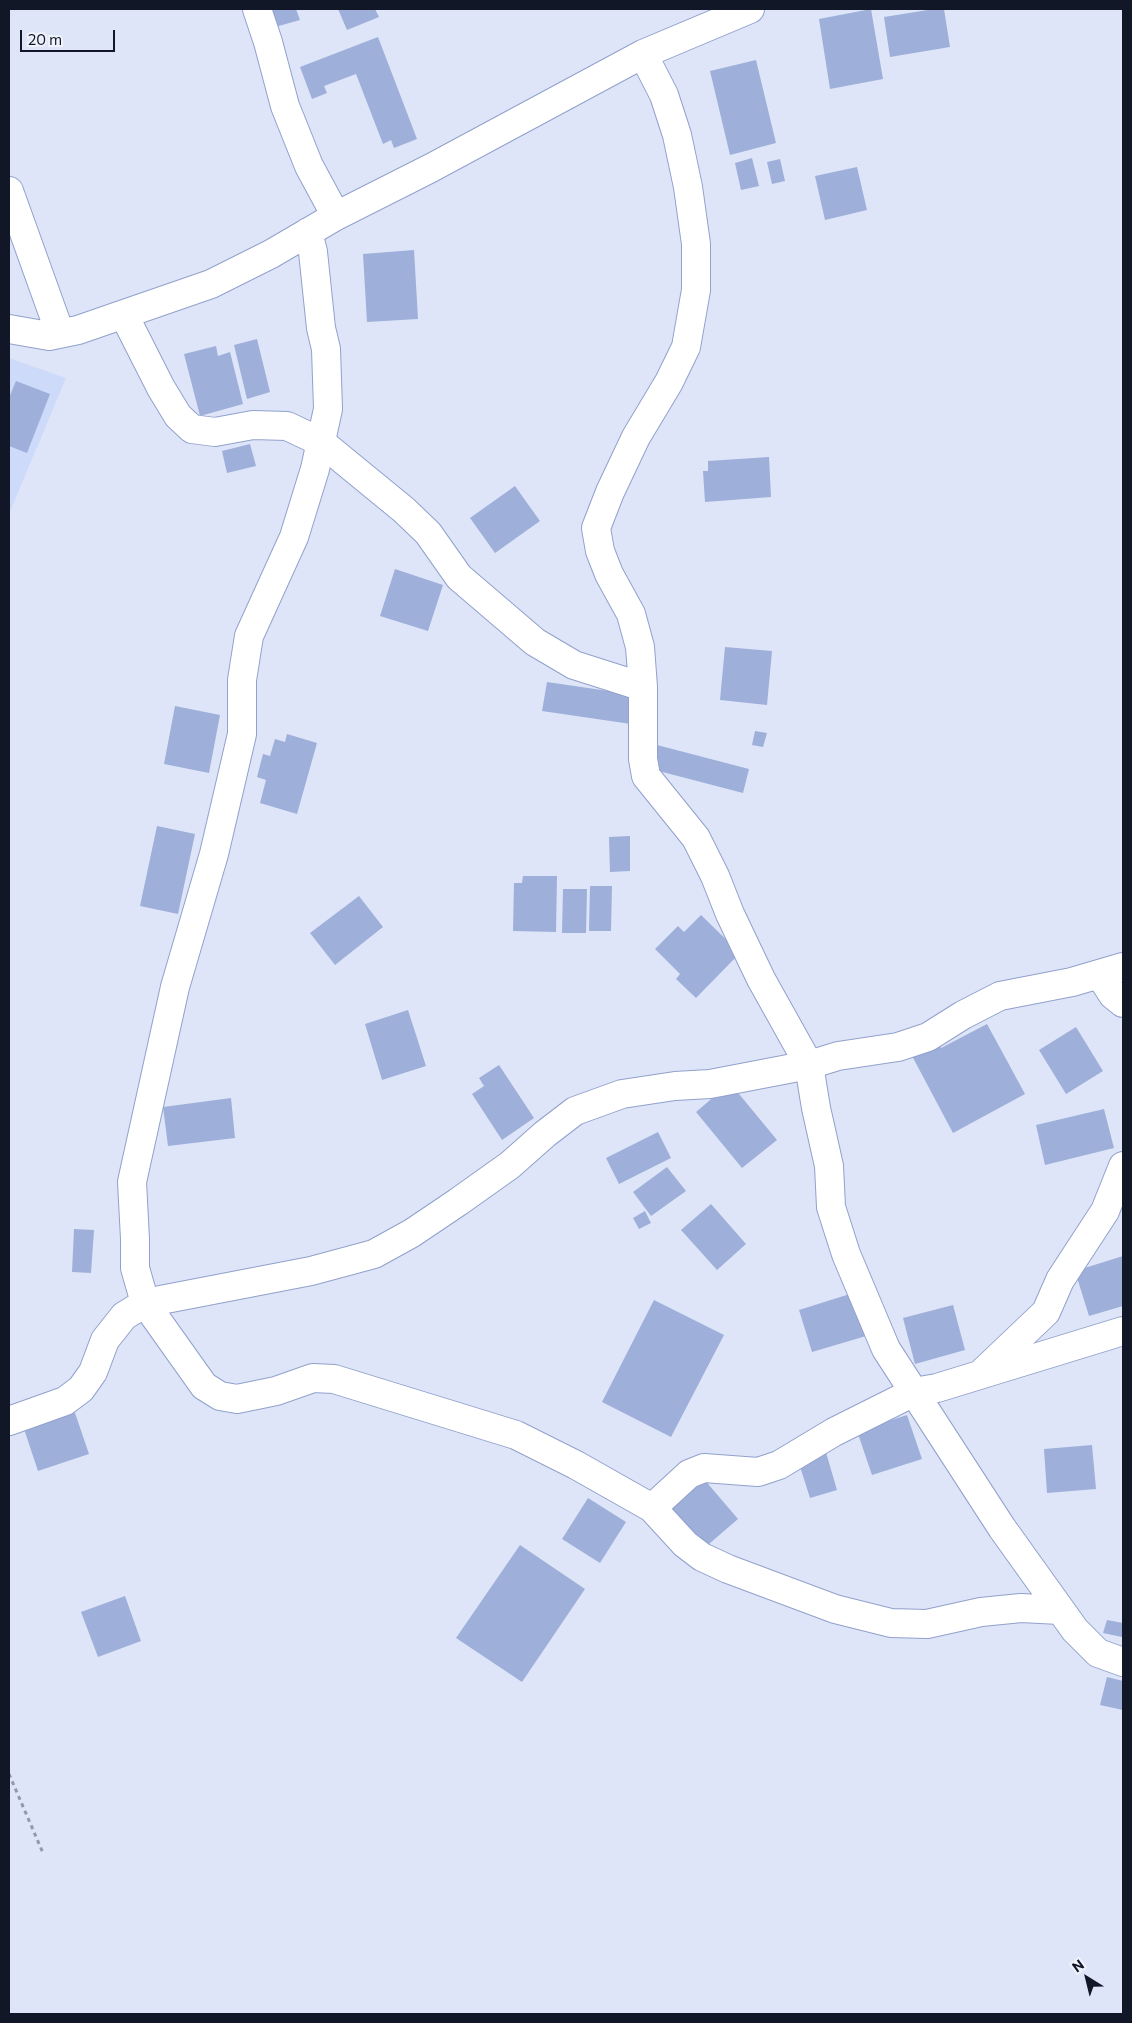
<!DOCTYPE html>
<style>
body{margin:0}
#map{position:relative;width:1132px;height:2023px;overflow:hidden;background:#dee5f8;font-family:Commissioner,sans-serif}
canvas{display:block}
.frame{position:absolute;inset:0;border:10px solid #111727;pointer-events:none}
.north{position:absolute;left:1062px;top:1953px;width:50px;height:50px;-webkit-text-stroke:4px #eff3fc;paint-order:stroke;rotate:324deg;font-size:14px;font-weight:700;line-height:20px;text-align:center;color:#111727}
.north::after{content:'';display:block;margin:auto;width:18px;height:22px;background:#111727;clip-path:polygon(50% 0,100% 100%,50% 72%,0 100%)}
.scale{position:absolute;left:20px;top:30px;width:95px;height:22px;box-sizing:border-box;border:2px solid #111727;border-top:0;padding-left:6px;font-size:15px;line-height:18px;white-space:nowrap;color:#111727;-webkit-text-stroke:4px #eff3fc;paint-order:stroke}
</style>
<div id="map">
<canvas width="1132" height="2023"></canvas>
<div class="frame"></div>
<div class="north">N</div>
<div class="scale">20 m</div>
</div>
<script>
const context = document.querySelector('canvas').getContext('2d');
context.lineJoin = 'round';
function paint(path, color) { context.fillStyle = color; context.fill(path, 'evenodd'); }
const poly = rows => new Path2D(rows.map(r => 'M' + r).join(''));
function stroke(path, color, width, dash) { context.strokeStyle = color; context.lineWidth = width; context.lineCap = dash ? 'butt' : 'round'; context.setLineDash(dash || []); context.stroke(path); }
const built = poly([
 [9,358,66,378,9,514]
]);
const building = poly([
 [269,9,296,9,300,20,275,27],
 [338,9,375,9,379,17,347,30],
 [871,9,883,79,830,89,819,19],
 [934,9,944,9,950,47,890,57,884,17],
 [378,37,417,139,394,148,391,140,383,144,356,74,324,86,327,93,312,99,300,67],
 [756,60,776,143,730,155,710,71],
 [752,158,759,186,741,190,735,163],
 [780,159,785,181,772,184,767,162],
 [857,167,867,210,825,220,815,176],
 [414,250,418,319,367,322,363,254],
 [257,339,270,392,247,399,234,345],
 [216,346,218,356,230,352,243,404,200,416,184,354],
 [16,381,50,394,27,453,9,446,9,398],
 [250,444,256,466,227,473,222,451],
 [769,457,771,497,705,502,703,471,708,471,708,461],
 [515,486,540,521,495,553,470,518],
 [395,569,443,585,428,631,380,616],
 [725,647,772,651,767,705,720,700],
 [547,682,636,695,631,724,542,711],
 [175,706,220,715,209,773,164,764],
 [755,731,767,733,763,747,752,745],
 [287,734,317,743,297,814,260,803,266,780,257,777,263,754,270,756,275,739,285,742],
 [657,745,749,769,743,793,651,769],
 [157,826,195,834,178,914,140,906],
 [630,836,630,871,610,872,609,837],
 [523,876,557,876,556,932,513,931,514,883,522,883],
 [590,886,612,886,611,931,589,931],
 [563,889,587,889,586,933,562,933],
 [359,896,383,927,335,965,310,933],
 [701,915,740,953,696,998,676,979,680,974,655,949,678,926,684,932],
 [408,1010,426,1066,382,1080,365,1024],
 [987,1024,1025,1094,953,1133,911,1054,937,1040,941,1048],
 [1076,1027,1103,1071,1066,1094,1039,1050],
 [499,1065,534,1118,502,1140,472,1094,484,1086,479,1078],
 [730,1083,777,1140,742,1168,696,1112],
 [231,1098,235,1138,168,1146,163,1107],
 [1104,1109,1114,1148,1045,1165,1036,1125],
 [658,1132,671,1158,619,1184,606,1158],
 [667,1167,686,1191,651,1216,633,1192],
 [711,1204,746,1244,717,1270,681,1230],
 [645,1211,651,1223,639,1229,633,1218],
 [74,1229,94,1230,91,1273,72,1272],
 [1123,1256,1123,1306,1089,1316,1075,1271],
 [853,1293,866,1336,812,1352,799,1310],
 [654,1300,724,1335,671,1437,602,1402],
 [953,1305,965,1350,915,1364,903,1318],
 [73,1407,89,1454,38,1471,22,1423],
 [907,1415,922,1459,872,1475,857,1431],
 [1092,1445,1096,1489,1047,1493,1044,1449],
 [825,1449,837,1490,810,1498,797,1457],
 [703,1478,738,1519,702,1550,666,1508],
 [588,1498,626,1522,600,1563,562,1539],
 [520,1545,585,1589,522,1682,456,1638],
 [125,1596,141,1641,98,1657,81,1612],
 [1107,1620,1123,1623,1122,1637,1103,1633],
 [1107,1677,1123,1681,1123,1710,1100,1705]
]);
const path = poly([
 [9,1774,43,1853]
]);
const minor = poly([
 [257,9,268,42,285,106,309,166,336,216],
 [643,54,664,95,677,135,688,187,696,244,696,290,686,347,669,382,636,437,610,492,596,528,600,551,609,574,631,614,640,647,643,687],
 [9,191,60,333],
 [308,232,313,252,321,328,326,349,328,409,315,469,294,537,249,636,242,680,242,734,214,854,175,987,132,1182,135,1239,135,1268,145,1303,204,1386,220,1396,237,1399,276,1391,313,1378,334,1379,516,1435,576,1465,652,1508,685,1544,702,1557,728,1569,835,1609,891,1623,927,1624,981,1612,1021,1608,1060,1610],
 [124,315,161,388,178,416,192,429,215,432,253,425,287,426,321,442,404,510,428,533,459,577,535,642,574,665,643,687,643,759,646,776,696,838,715,876,730,914,761,979,809,1065,816,1108,829,1166,831,1207,846,1254,886,1349,1002,1528,1075,1630,1098,1653,1123,1662],
 [9,329,49,336,78,330,211,284,271,254,336,216,431,168,643,54,750,9],
 [1100,975,1113,995,1123,1003],
 [984,1371,1046,1312,1060,1280,1105,1211,1123,1166],
 [9,1421,65,1401,81,1389,93,1372,105,1340,124,1316,145,1303,311,1271,374,1254,412,1233,458,1202,510,1165,545,1134,575,1111,622,1094,675,1086,710,1084,809,1065,838,1056,898,1047,928,1037,963,1015,1000,996,1072,982,1123,967],
 [652,1508,689,1474,704,1468,758,1472,779,1465,834,1432,914,1392,937,1388,1123,1331]
]);
paint(built, '#cedafa');
paint(building, '#9eafda');
stroke(minor, '#91a1cc', 30);
stroke(path, '#9399ab', 3, [4, 4]);
stroke(minor, '#fff', 28);
</script>
